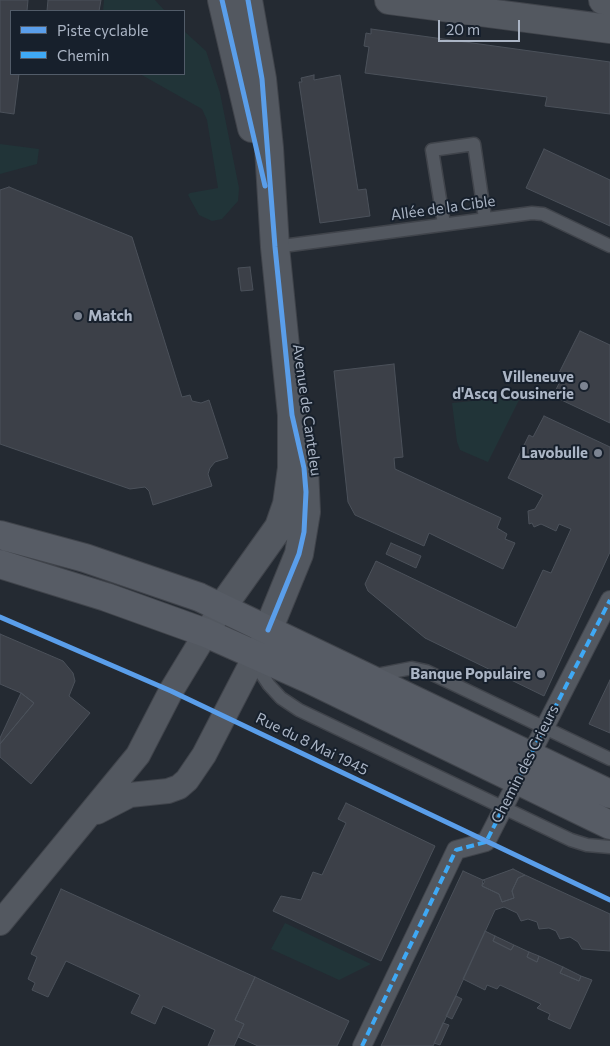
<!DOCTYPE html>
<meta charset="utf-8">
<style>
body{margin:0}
#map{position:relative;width:610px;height:1046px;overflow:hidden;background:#242a32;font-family:Commissioner,sans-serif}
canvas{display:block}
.legend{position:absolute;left:10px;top:10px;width:175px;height:65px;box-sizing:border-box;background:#17202c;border:1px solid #525c69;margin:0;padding:6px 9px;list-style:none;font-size:15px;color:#abb5c5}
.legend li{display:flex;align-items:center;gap:10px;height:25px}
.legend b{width:25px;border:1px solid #525c69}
.scale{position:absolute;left:438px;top:20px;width:82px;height:22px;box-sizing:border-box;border:2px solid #abb5c5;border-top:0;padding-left:6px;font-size:15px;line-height:18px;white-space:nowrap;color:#abb5c5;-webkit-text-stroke:4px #17202c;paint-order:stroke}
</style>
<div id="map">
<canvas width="610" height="1046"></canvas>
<ul class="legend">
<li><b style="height:6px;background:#5a9eea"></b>Piste cyclable</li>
<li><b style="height:6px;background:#3fa9f5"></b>Chemin</li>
</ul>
<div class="scale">20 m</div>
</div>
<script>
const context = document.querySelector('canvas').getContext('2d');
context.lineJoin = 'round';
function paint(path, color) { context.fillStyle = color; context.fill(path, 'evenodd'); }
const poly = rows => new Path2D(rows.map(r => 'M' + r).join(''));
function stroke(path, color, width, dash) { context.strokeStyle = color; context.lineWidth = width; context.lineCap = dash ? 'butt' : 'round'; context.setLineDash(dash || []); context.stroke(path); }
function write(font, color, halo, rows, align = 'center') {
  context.font = font + ' Commissioner,sans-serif'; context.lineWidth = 4; context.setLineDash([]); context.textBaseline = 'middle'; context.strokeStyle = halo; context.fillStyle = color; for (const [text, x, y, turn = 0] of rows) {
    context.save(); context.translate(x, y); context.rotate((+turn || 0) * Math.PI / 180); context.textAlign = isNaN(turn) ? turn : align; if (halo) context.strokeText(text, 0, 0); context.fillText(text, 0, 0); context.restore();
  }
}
const green = poly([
 [104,0,155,0,165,11,103,11],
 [184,31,206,51,220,93,239,188,238,201,222,219,212,221,199,215,188,195,190,193,218,188,207,120,202,109,140,74,184,74],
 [0,144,39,149,37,164,0,174],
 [521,396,488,462,460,450,457,442,452,403],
 [285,923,371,964,339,980,271,949]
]);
const building = poly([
 [0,0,28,0,27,11,11,11,11,74,19,74,14,114,0,112,0,0],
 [48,0,101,0,99,11,47,11,48,0],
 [371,29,610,62,610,114,545,106,547,97,365,73,369,47,364,46,366,33,371,34,371,29],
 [314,75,314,80,340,75,358,190,366,189,370,216,320,223,299,82,302,82,301,78,314,75],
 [544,149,610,180,610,226,526,188,544,149],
 [9,187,132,237,182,397,190,395,192,401,201,403,209,400,228,458,215,462,210,468,208,474,212,486,153,505,149,491,145,487,130,489,0,444,0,190,9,187],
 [250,267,253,290,241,291,238,268,250,267],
 [580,331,610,345,610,423,553,396,562,377,558,375,580,331],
 [394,364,403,457,394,458,395,469,501,518,497,528,507,534,505,539,515,543,503,569,429,533,424,546,355,515,348,502,334,371,394,364],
 [544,416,610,447,610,552,544,696,425,638,368,591,365,584,376,561,516,628,543,570,551,573,571,529,559,524,556,531,541,524,534,527,532,523,529,524,528,511,535,509,543,495,508,478,529,435,533,437,544,416],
 [391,543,421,556,416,568,386,554,391,543],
 [0,634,63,661,73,673,75,681,69,696,90,713,31,784,0,757,0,744,34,703,21,693,0,684,0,634],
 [610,680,610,733,589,724,610,680],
 [21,693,34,703,0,744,0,738,21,693],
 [346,803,435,846,381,961,273,911,281,896,301,900,313,872,322,875,346,823,338,819,346,803],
 [513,869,525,875,518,878,512,891,514,898,502,902,499,894,482,886,483,880,513,869],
 [463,871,485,881,482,886,499,894,502,902,514,898,512,891,518,878,525,875,610,914,610,951,582,949,578,942,570,937,560,939,556,931,549,928,539,929,537,922,528,919,521,921,517,913,504,907,495,910,433,1046,381,1046,463,871],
 [61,889,255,977,235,1020,244,1024,234,1046,208,1046,215,1030,163,1006,155,1024,131,1013,140,995,66,961,48,997,32,990,35,983,28,979,37,957,31,954,61,889],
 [485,931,495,936,493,941,511,950,514,945,529,952,527,957,537,962,539,956,563,967,560,973,579,981,581,976,592,980,570,1029,548,1019,550,1014,537,1008,541,1004,500,985,497,989,487,985,485,990,463,979,485,931],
 [495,936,514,945,511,950,493,941,495,936],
 [529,952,539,956,537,962,527,957,529,952],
 [563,967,581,976,579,981,560,973,563,967],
 [255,977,349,1021,337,1046,258,1046,238,1037,244,1024,235,1020,255,977],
 [456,996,462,999,452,1019,446,1016,456,996],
 [443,1023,449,1025,440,1045,434,1043,443,1023]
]);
const service = poly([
 [444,224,432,150,474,144,485,218],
 [275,247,532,213,543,214,610,246],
 [257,658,261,673,269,685,281,698,299,710,571,840,587,845,610,847],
 [371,676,412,668,426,671,610,759]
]);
const pedestrian = poly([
 [362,1046,456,850,486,842,610,600]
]);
const minor = poly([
 [97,812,130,795,168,791,179,787,187,780,204,755,264,639],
 [0,923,138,755,171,691,222,607]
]);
const tertiary = poly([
 [222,0,252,128],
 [389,0,610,29],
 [603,0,610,1],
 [222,607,279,527,287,504,292,468,292,415,275,247,269,148,262,79,248,0],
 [268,630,299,554,306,512,304,468]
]);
const secondary = poly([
 [0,535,85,558,199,597,610,794],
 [0,564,106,597,206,633,309,679,610,825]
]);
const quiet = poly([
 [362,1046,456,850,486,842,610,600]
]);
const cycleway = poly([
 [222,0,265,186],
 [248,0,262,79,275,247,292,415,304,468,306,492,304,532,299,554,268,630],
 [0,617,171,691,610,900]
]);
const markers = [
 [78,316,5,"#7c8492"],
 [584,386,5,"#7c8492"],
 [598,453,5,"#7c8492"],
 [541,674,5,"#7c8492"]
];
const streetNames = [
 ["Allée de la Cible",443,208,-8],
 ["Avenue de Canteleu",307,410,82],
 ["Rue du 8 Mai 1945",312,744,26],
 ["Chemin des Crieurs",525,764,-63]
];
const poiNames = [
 ["Match",88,316,"left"],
 ["Villeneuve",574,377],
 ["d'Ascq Cousinerie",574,394],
 ["Lavobulle",588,453],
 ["Banque Populaire",531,674]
];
paint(green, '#213438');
paint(building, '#3c4048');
stroke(building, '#4b515a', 1);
stroke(service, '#40444b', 15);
stroke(pedestrian, '#40444b', 20);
stroke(minor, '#40444b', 26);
stroke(tertiary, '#40444b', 30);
stroke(secondary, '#40444b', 30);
stroke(service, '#535860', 12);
stroke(pedestrian, '#535860', 18);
stroke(minor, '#535860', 24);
stroke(tertiary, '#535860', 28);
stroke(secondary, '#575c65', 28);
stroke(quiet, '#3fa9f5', 4, [8, 4]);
stroke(cycleway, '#5a9eea', 5);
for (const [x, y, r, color] of markers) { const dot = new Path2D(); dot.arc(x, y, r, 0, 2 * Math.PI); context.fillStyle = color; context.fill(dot); stroke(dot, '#17202c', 2); }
write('15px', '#abb5c5', '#17202c', streetNames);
write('bold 15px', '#abb5c5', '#17202c', poiNames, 'right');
</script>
